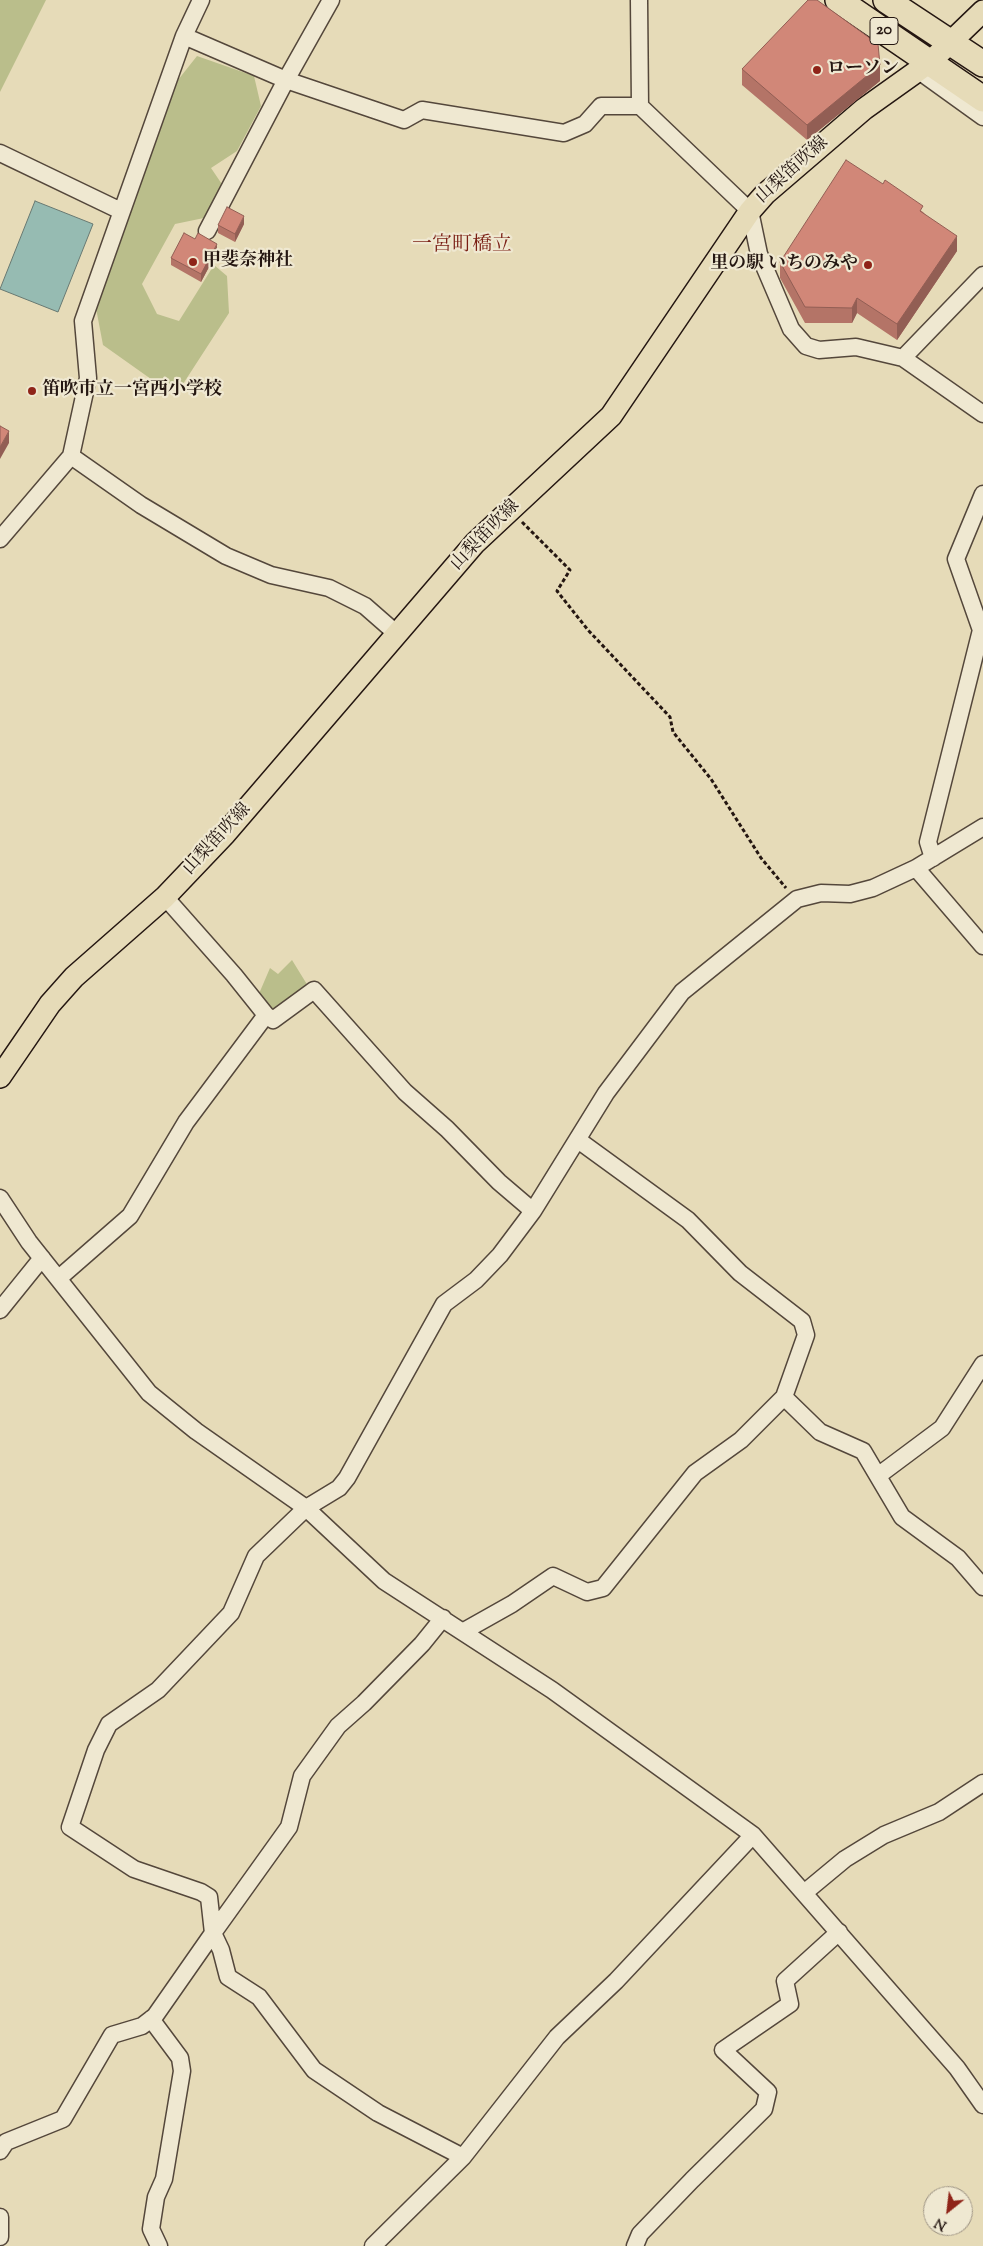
<!DOCTYPE html>
<meta charset="utf-8">
<style>
body{margin:0}
#map{position:relative;width:983px;height:2246px;overflow:hidden;background:#e6dbb8;font-family:"Sorts Mill Goudy",serif}
canvas{display:block}
.north{position:absolute;left:923px;top:2186px;width:50px;height:50px;box-sizing:border-box;background:#efe8d1;border:1px solid #9e9484;border-radius:50%;rotate:209deg;font-size:14px;font-weight:700;line-height:20px;text-align:center;color:#241611}
.north::after{content:'';display:block;margin:auto;width:18px;height:22px;background:#8f2418;clip-path:polygon(50% 0,100% 100%,50% 72%,0 100%)}
</style>
<div id="map">
<canvas width="983" height="2246"></canvas>
<div class="north">N</div>
</div>
<script>
const context = document.querySelector('canvas').getContext('2d');
context.lineJoin = 'round';
function paint(path, color) { context.fillStyle = color; context.fill(path, 'evenodd'); }
const poly = rows => new Path2D(rows.map(r => 'M' + r).join(''));
function stroke(path, color, width, dash) { context.strokeStyle = color; context.lineWidth = width; context.lineCap = dash ? 'butt' : 'round'; context.setLineDash(dash || []); context.stroke(path); }
function write(font, color, halo, rows, align = 'center') {
  context.font = font + ' "Sorts Mill Goudy","Noto Serif JP",serif'; context.lineWidth = 4.5; context.setLineDash([]); context.textBaseline = 'middle'; context.strokeStyle = halo; context.fillStyle = color; for (const [text, x, y, turn = 0] of rows) {
    context.save(); context.translate(x, y); context.rotate((+turn || 0) * Math.PI / 180); context.textAlign = isNaN(turn) ? turn : align; if (halo) context.strokeText(text, 0, 0); context.fillText(text, 0, 0); context.restore();
  }
}
const green = poly([
 [0,0,46,0,0,92],
 [197,56,254,76,261,106,237,151,211,168,232,199,228,213,175,224,142,284,157,314,179,321,214,265,227,276,229,313,183,384,158,384,103,345,95,303,178,80],
 [292,960,308,986,272,1013,258,996,270,968,278,974]
]);
const water = poly([
 [35,201,93,224,58,312,0,289,35,201]
]);
const path = poly([
 [522,522,570,570,557,591,588,630,670,717,673,732,711,779,761,858,786,888]
]);
const minor = poly([
 [639,0,640,106,750,211,759,254,791,329,806,346,819,350,856,347,903,358,983,414],
 [184,36,286,80,331,0],
 [930,62,926,76,983,117],
 [0,153,121,211],
 [207,231,286,80,404,120,422,110,564,133,585,124,601,106,640,106],
 [903,358,983,275],
 [71,456,141,505,226,556,271,575,329,588,365,606,397,634],
 [0,539,71,456,88,378,83,321,184,36,201,0],
 [933,858,928,842,981,630,956,559,983,494],
 [916,868,983,946],
 [165,897,234,975,266,1015,273,1020,314,990,405,1092,447,1129,499,1182,533,1211],
 [578,1140,688,1220,740,1273,802,1321,806,1335,784,1397,820,1432,863,1451,902,1517,958,1558,983,1587],
 [0,1198,29,1242,149,1393,196,1431,306,1508,384,1581,552,1690,753,1835,957,2068,983,2105],
 [59,1278,130,1216,186,1122,266,1015],
 [0,1310,42,1258],
 [879,1475,942,1428,983,1364],
 [443,1618,422,1644,364,1703,338,1726,302,1776,289,1827,213,1933,221,1950,228,1977,259,1997,314,2070,378,2113,463,2157],
 [464,1631,512,1604,553,1576,587,1592,603,1588,695,1473,741,1440,784,1397],
 [804,1893,845,1859,884,1835,939,1812,983,1783],
 [151,2019,180,2058,182,2071,164,2179,156,2197,151,2229,159,2246],
 [0,2151,6,2142,63,2119,112,2035,142,2026,155,2016,213,1933,209,1897,201,1892,134,1869,70,1827,96,1750,109,1724,158,1690,231,1613,256,1556,306,1508,339,1488,347,1478,444,1304,476,1280,500,1255,533,1211,606,1093,682,992,797,899,821,893,850,894,873,888,916,868,983,827],
 [0,2217,0,2237],
 [373,2246,463,2157,557,2037,616,1981,753,1835],
 [635,2246,640,2234,692,2180,764,2109,768,2092,723,2050,790,2004,785,1981,839,1932]
]);
const major = poly([
 [0,1077,50,1004,74,977,165,897,225,834,475,543,611,416,750,211,765,194,864,109,930,62,983,11]
]);
const highway = poly([
 [838,0,983,99],
 [886,0,983,64]
]);
const wall = poly([
 [742,69,880,81,807,140,742,85],
 [883,184,923,212,957,251,897,340,857,313,852,323,805,323,780,278,780,262],
 [244,224,235,242,218,233,218,225],
 [217,252,201,282,171,265,171,258]
]);
const shadedWall = poly([
 [880,65,880,81,807,140,807,125],
 [244,216,244,224,235,242,235,234],
 [957,236,957,251,897,340,897,324],
 [217,244,217,252,201,282,201,274],
 [857,298,857,313,852,323,852,308],
 [9,431,9,443,0,459,0,447]
]);
const building = poly([
 [808,0,817,0,878,44,880,65,807,125,742,69,808,0],
 [846,160,883,184,885,180,923,206,920,211,957,236,897,324,857,298,852,308,805,307,780,262,846,160],
 [227,207,244,216,235,234,218,225,227,207],
 [184,233,195,239,198,233,217,244,201,274,171,258,184,233],
 [0,426,9,431,0,447,0,426]
]);
const markers = [
 [817,70,5,"#8f2418"],
 [193,262,5,"#8f2418"],
 [868,265,5,"#8f2418"],
 [32,391,5,"#8f2418"]
];
const shields = [
 [884,31,28]
];
const shieldNames = [
 ["20",884,31]
];
const poiNames = [
 ["ローソン",827,70],
 ["甲斐奈神社",203,262],
 ["里の駅 いちのみや",858,265,"right"],
 ["笛吹市立一宮西小学校",42,391]
];
const streetNames = [
 ["山梨笛吹線",793,171,-42],
 ["山梨笛吹線",486,536,-46],
 ["山梨笛吹線",218,840,-47]
];
const quarterNames = [
 ["一宮町橋立",462,247]
];
paint(green, '#babe8b');
paint(water, '#96bbb2');
stroke(water, '#687972', 1);
stroke(minor, '#54473b', 19);
stroke(major, '#241611', 24);
stroke(highway, '#241611', 28);
stroke(path, '#241611', 3, [4, 2.5]);
stroke(minor, '#efe8d1', 16);
stroke(major, '#e6dbb8', 21);
stroke(highway, '#e6dbb8', 25);
paint(wall, '#b47467');
paint(shadedWall, '#925e54');
paint(building, '#d18778');
stroke(building, '#925e54', 1);
for (const [x, y, r, color] of markers) { const dot = new Path2D(); dot.arc(x, y, r, 0, 2 * Math.PI); context.fillStyle = color; context.fill(dot); stroke(dot, '#efe8d1', 2); }
for (const [x, y, w] of shields) { const box = new Path2D(); box.roundRect(x - w / 2, y - 13.5, w, 27, 4); context.fillStyle = '#efe8d1'; context.fill(box); stroke(box, '#241611', 1); }
write('bold 16px', '#241611', null, shieldNames);
write('bold 18px', '#241611', '#efe8d1', poiNames, 'left');
write('18px', '#241611', '#efe8d1', streetNames);
write('20px', '#7a1f14', '#efe8d1', quarterNames);
</script>
